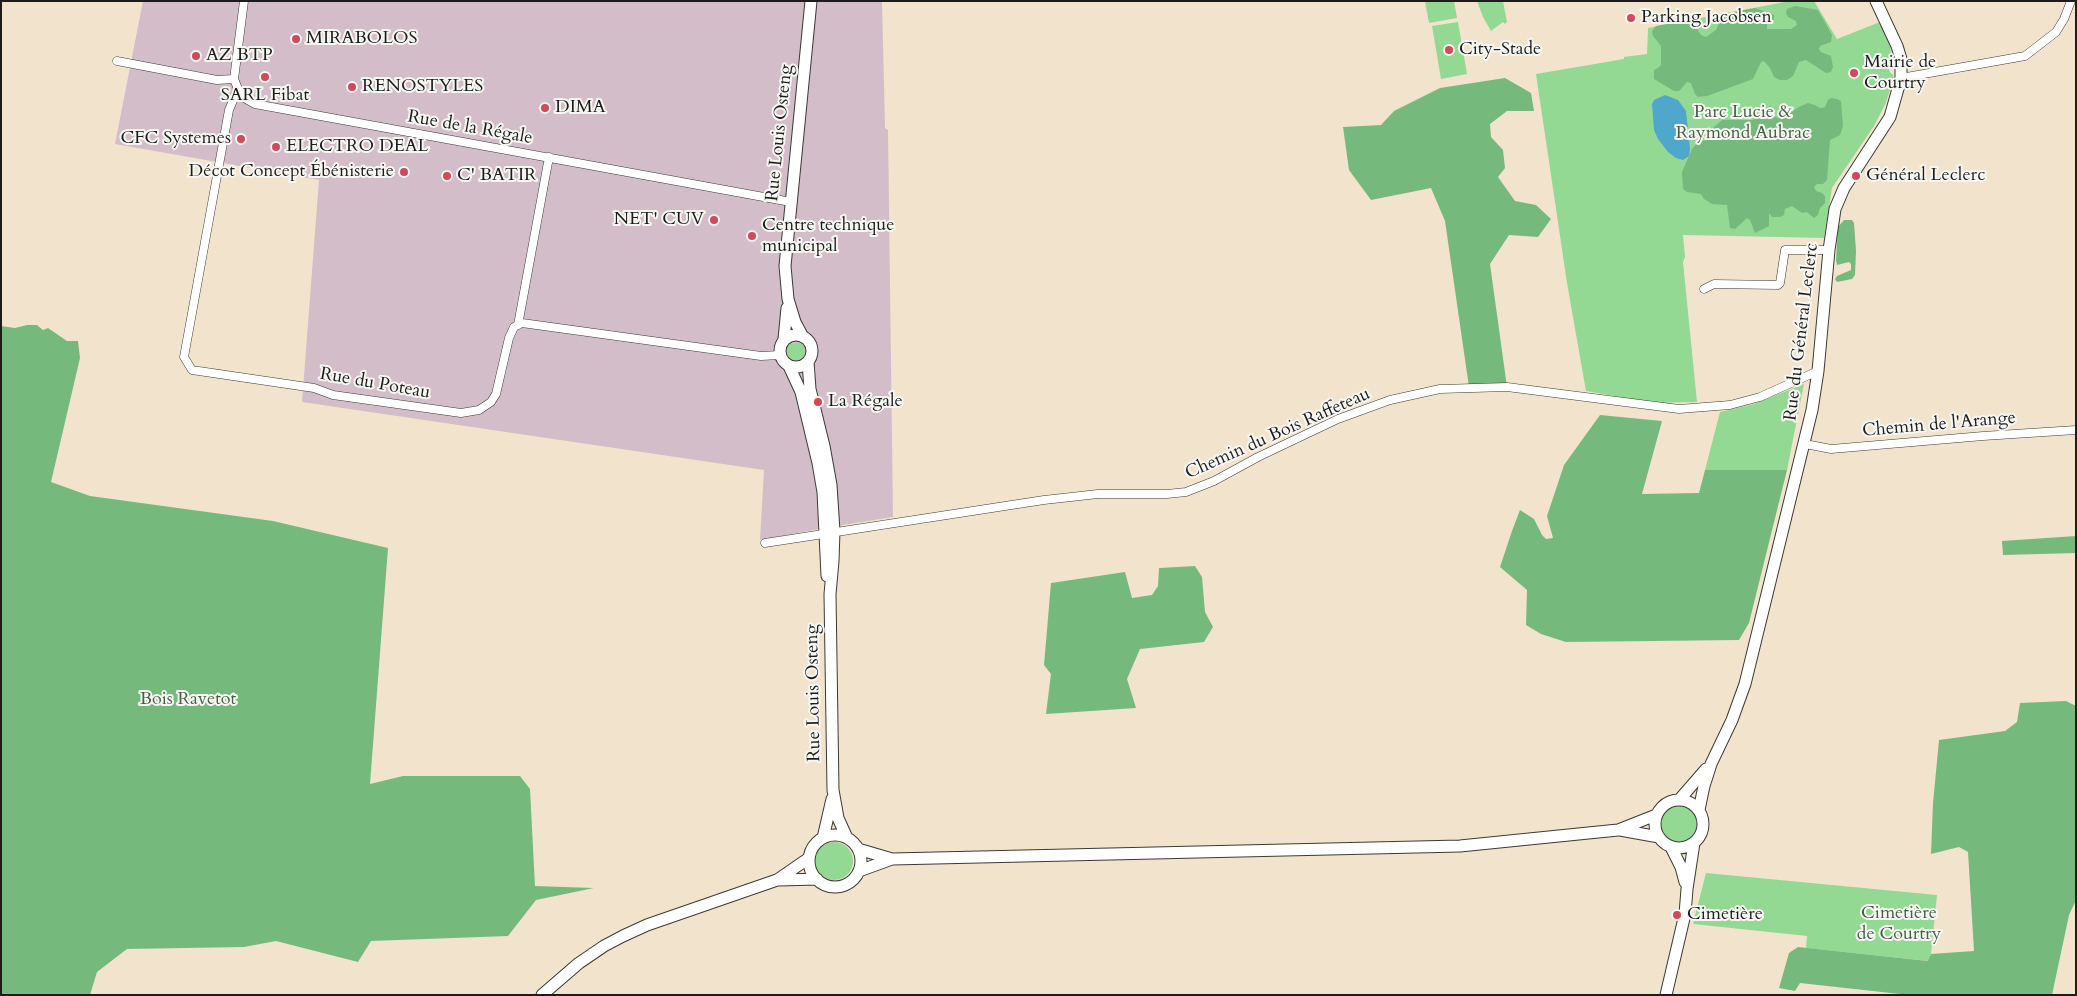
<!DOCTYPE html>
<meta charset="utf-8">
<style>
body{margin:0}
#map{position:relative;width:2077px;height:996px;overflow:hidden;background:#f2e4cc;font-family:Cardo,serif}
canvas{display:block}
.frame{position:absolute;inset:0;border:2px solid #1c1c1c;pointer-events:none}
</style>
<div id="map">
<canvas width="2077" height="996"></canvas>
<div class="frame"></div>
</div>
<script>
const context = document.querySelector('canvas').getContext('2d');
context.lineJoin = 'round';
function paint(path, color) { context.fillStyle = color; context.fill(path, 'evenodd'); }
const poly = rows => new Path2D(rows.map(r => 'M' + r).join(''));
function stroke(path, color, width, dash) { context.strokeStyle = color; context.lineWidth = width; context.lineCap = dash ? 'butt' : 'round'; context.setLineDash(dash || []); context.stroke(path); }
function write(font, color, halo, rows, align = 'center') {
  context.font = font + ' Cardo,serif'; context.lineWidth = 4; context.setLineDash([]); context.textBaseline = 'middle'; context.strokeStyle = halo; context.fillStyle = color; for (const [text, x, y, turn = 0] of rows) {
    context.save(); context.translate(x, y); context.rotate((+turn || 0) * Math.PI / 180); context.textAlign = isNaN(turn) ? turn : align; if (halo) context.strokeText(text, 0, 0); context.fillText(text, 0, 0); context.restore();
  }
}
const industrial = poly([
 [143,1,882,1,885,128,888,130,893,517,824,528,760,540,764,470,302,402,319,180,115,144]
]);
const green = poly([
 [1454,1,1457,18,1429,23,1425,2],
 [1477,1,1503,1,1507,22,1505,24,1503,22,1491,31,1483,17],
 [1790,1,1814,1,1837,39,1880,22,1890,46,1892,61,1889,65,1889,71,1893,75,1895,83,1892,84,1885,105,1874,126,1832,188,1824,238,1683,235,1685,257,1683,262,1697,402,1655,403,1586,391,1567,283,1536,74,1624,59,1624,57,1647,54,1648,28],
 [1458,22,1467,74,1441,79,1432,26],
 [791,342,793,344,800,342,804,347,805,355,800,360,792,360,787,356,786,348],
 [1804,384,1787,470,1705,470,1720,412,1754,404],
 '1661 824a18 18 0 1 1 36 0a18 18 0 1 1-36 0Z',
 '815 861a19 19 0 1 1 38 0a19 19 0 1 1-38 0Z',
 [1706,873,1937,895,1931,954,1929,961,1806,948,1807,936,1693,924]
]);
const forest = poly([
 [1795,6,1818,10,1832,35,1831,42,1820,46,1819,49,1821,52,1831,56,1833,67,1831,72,1826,73,1806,60,1799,62,1793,76,1787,80,1780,80,1774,77,1770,68,1764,61,1761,62,1753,79,1707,96,1698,97,1695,94,1691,83,1687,82,1679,91,1674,91,1654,79,1654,70,1658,68,1661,65,1661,46,1653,36,1652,31,1656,26,1694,19,1697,22,1697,29,1701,35,1706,37,1716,30,1723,14,1755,8,1774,15,1774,19,1767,24,1767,29,1791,29,1797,25,1796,21,1788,17,1786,13,1787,9],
 [1505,78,1531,93,1534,111,1507,111,1490,124,1491,137,1503,150,1505,168,1498,177,1515,201,1536,205,1551,219,1538,237,1509,235,1490,264,1507,387,1469,387,1445,221,1431,188,1371,200,1349,170,1343,127,1381,125,1394,111,1440,88],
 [1831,98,1837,99,1841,101,1843,126,1840,135,1830,140,1827,180,1823,184,1817,184,1814,187,1816,191,1822,193,1825,196,1825,203,1820,208,1818,215,1814,218,1807,212,1802,213,1792,206,1785,209,1784,215,1780,217,1772,217,1769,213,1769,226,1755,233,1750,220,1747,218,1735,229,1730,228,1727,205,1712,204,1704,199,1701,194,1687,192,1683,189,1682,172,1692,149,1698,142,1707,140,1713,128,1722,120,1753,120,1761,110,1770,106,1774,110,1775,117,1783,119,1797,108,1808,103,1815,105,1820,108,1825,107,1828,100],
 [1844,220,1852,220,1854,223,1856,251,1855,275,1852,279,1837,282,1835,279,1837,276,1851,270,1851,264,1849,262,1837,265,1836,260,1838,227],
 [27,325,37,325,43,330,48,328,67,341,78,341,80,358,51,482,90,496,273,521,388,548,370,784,403,776,520,776,530,789,535,886,594,888,536,900,508,936,371,941,358,962,276,941,244,947,127,949,97,972,90,995,1,995,1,326,15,328],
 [1600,415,1662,421,1642,494,1699,493,1705,470,1787,470,1749,623,1739,640,1566,642,1541,634,1526,625,1527,590,1500,567,1512,531,1520,510,1534,519,1542,535,1546,539,1553,538,1547,516,1564,465],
 [2076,536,2076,553,2003,555,2002,541],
 [1195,566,1202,577,1205,612,1213,627,1204,642,1140,649,1127,679,1136,708,1046,714,1051,674,1044,665,1051,583,1125,572,1132,598,1152,595,1158,586,1159,568],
 [2066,701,2076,706,2076,900,2069,915,2052,995,1909,995,1800,983,1795,991,1779,988,1789,953,1798,947,1928,961,1931,954,1974,951,1968,852,1959,847,1931,854,1933,803,1939,740,2005,731,2017,722,2020,703]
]);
const water = poly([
 [1665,95,1678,100,1686,111,1690,149,1689,156,1683,160,1676,158,1668,152,1658,139,1654,130,1652,104,1654,100]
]);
const street = poly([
 [244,1,234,79,238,89,246,99,255,104,791,202],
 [117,61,217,80,234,79],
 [1901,78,2025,56,2056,32,2064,19,2071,1],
 [238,89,229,110,184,357,192,370,314,388,333,395,461,413,479,410,491,402,496,394,509,338,514,327,522,323,761,356,780,355],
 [1704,289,1714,284,1778,285,1780,283,1785,250,1829,250],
 [518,325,549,157],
 [1805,444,1831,449,1983,436,2076,430],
 [765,543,1044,500,1098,494,1167,494,1186,492,1214,481,1258,457,1338,419,1390,400,1440,389,1507,387,1679,409,1730,405,1760,397,1818,371]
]);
const secondary = poly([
 '780 351a16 16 0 1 1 32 0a16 16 0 1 1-32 0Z',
 [803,337,795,322,788,299,785,266,811,1],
 [784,339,787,308],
 [808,362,810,389,824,446,831,485,834,531,833,561,830,594,833,790,838,818,847,838],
 [789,366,801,392,818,463,823,492,827,576],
 '1655 824a24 24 0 1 1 48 0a24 24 0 1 1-48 0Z',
 [1679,800,1706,769],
 [1699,810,1704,786,1711,764,1732,720,1745,684,1812,410,1818,371,1829,250,1835,209,1844,188,1890,117,1901,78,1901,59,1897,46,1876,1],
 [1620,830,1659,837],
 '809 861a26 26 0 1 1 52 0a26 26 0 1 1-52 0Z',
 [823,838,832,799],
 [1671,847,1681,867,1685,882],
 [858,849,892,859],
 [859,871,892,859,1460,846,1618,830,1656,815],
 [779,880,817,879],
 [542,995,579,963,604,946,623,936,647,925,777,880,809,858],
 [1666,995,1685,914,1687,889,1694,843]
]);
const markers = [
 [1631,18,5,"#d1495b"],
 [296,39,5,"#d1495b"],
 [1449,50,5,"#d1495b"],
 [196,56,5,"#d1495b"],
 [1854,73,5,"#d1495b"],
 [265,77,5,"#d1495b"],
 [352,87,5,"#d1495b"],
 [545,108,5,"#d1495b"],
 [241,139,5,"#d1495b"],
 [276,147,5,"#d1495b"],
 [404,172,5,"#d1495b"],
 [447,176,5,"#d1495b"],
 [1856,176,5,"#d1495b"],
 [714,220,5,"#d1495b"],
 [752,236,5,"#d1495b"],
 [818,402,5,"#d1495b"],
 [1677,915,5,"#d1495b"]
];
const poiNames = [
 ["Parking Jacobsen",1641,18],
 ["MIRABOLOS",306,39],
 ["City-Stade",1459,50],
 ["AZ BTP",206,56],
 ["Mairie de",1864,63],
 ["Courtry",1864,84],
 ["RENOSTYLES",362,87],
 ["SARL Fibat",265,96,"center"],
 ["DIMA",555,108],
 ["CFC Systemes",231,139,"right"],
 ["ELECTRO DEAL",286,147],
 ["Décot Concept Ébénisterie",394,172,"right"],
 ["C' BATIR",457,176],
 ["Général Leclerc",1866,176],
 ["NET' CUV",704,220,"right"],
 ["Centre technique",762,226],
 ["municipal",762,247],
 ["La Régale",828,402],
 ["Cimetière",1687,915]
];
const parkNames = [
 ["Parc Lucie &",1743,113],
 ["Raymond Aubrac",1743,134],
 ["Bois Ravetot",188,700],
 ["Cimetière",1899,914],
 ["de Courtry",1899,935]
];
const streetNames = [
 ["Rue de la Régale",470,128,10],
 ["Rue Louis Osteng",780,133,-84],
 ["Rue du Général Leclerc",1802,332,-83],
 ["Rue du Poteau",375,384,10],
 ["Chemin de l'Arange",1939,425,-5],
 ["Chemin du Bois Raffeteau",1278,434,-24],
 ["Rue Louis Osteng",814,693,-91]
];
paint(industrial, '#d2bdc8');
paint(green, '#93d993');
paint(forest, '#76b97d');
paint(water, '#4fa7cc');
stroke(street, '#3c3a36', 9);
stroke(secondary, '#3c3a36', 13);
stroke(street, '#fff', 8);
stroke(secondary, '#fff', 11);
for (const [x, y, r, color] of markers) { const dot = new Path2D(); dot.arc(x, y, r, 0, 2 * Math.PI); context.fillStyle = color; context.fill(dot); stroke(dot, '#f6f6f2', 2); }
write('18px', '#1c1c1c', '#f6f6f2', poiNames, 'left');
write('18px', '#465e46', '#f6f6f2', parkNames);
write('18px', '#1c1c1c', '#f6f6f2', streetNames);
</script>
